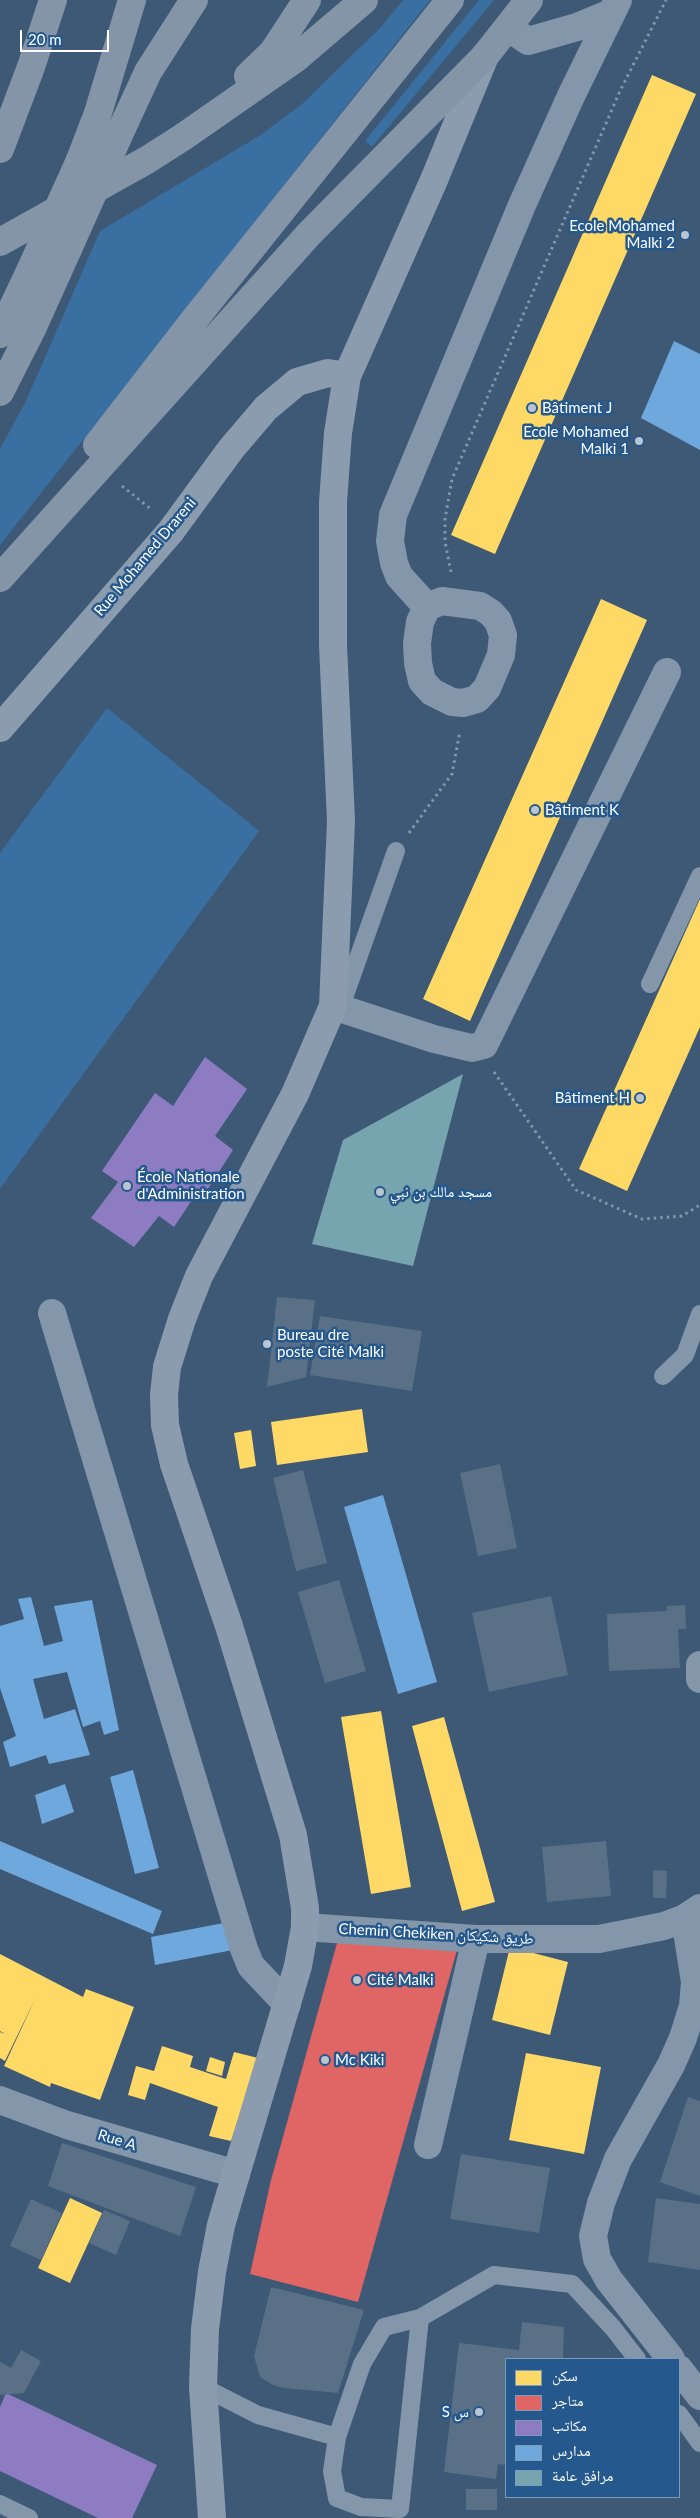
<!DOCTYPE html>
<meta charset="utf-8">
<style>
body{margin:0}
#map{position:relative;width:700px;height:2518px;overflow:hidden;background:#3d5975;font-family:Lato,"Noto Naskh Arabic",sans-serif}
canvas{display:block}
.legend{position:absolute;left:505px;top:2358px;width:175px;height:140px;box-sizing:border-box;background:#25588d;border:1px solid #7c9bbb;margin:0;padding:6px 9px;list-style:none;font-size:15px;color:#fff}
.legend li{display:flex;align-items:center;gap:10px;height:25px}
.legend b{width:25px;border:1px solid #7c9bbb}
.scale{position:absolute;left:20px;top:30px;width:89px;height:22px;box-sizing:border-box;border:2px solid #fff;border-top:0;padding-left:6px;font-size:15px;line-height:18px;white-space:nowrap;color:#fff;-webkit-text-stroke:4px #25588d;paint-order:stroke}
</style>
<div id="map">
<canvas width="700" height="2518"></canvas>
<ul class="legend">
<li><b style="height:14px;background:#ffd966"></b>سكن</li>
<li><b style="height:14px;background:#e06666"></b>متاجر</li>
<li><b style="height:14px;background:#8e7cc3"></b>مكاتب</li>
<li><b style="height:14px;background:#6fa8dc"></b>مدارس</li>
<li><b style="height:14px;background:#76a5af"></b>مرافق عامة</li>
</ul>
<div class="scale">20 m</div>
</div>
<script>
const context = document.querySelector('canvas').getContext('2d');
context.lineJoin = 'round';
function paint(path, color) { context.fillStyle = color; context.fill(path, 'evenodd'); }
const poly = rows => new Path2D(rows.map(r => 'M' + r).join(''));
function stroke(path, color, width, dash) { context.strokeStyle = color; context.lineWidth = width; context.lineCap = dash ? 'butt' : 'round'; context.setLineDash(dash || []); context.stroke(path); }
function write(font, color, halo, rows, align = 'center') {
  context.font = font + ' Lato,"Noto Naskh Arabic",sans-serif'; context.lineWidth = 5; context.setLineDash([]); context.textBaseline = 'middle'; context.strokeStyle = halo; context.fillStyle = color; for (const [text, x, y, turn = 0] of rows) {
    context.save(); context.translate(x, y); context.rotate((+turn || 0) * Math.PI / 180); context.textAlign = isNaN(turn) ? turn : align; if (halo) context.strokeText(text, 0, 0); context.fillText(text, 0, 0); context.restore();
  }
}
const green = poly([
 [403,0,430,0,0,545,0,449,26,401,100,231,259,136,302,104,381,27],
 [479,0,494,0,372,147,365,141],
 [107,708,259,831,0,1189,0,853]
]);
const homes = poly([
 [652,75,696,94,495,554,451,535],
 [601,599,647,620,470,1021,423,999],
 [700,899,700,1027,627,1191,579,1169],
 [362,1409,368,1452,277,1465,271,1422],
 [251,1430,256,1466,240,1469,234,1433],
 [381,1711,411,1887,371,1894,341,1717],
 [444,1717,495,1902,462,1911,412,1726],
 [510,1947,568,1962,550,2035,492,2020],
 [0,1954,83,1997,86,1989,134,2007,100,2100,51,2083,50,2087,4,2066,36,1997,5,2061,0,2058,0,2032,5,2034,0,2031],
 [162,2046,193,2056,190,2067,226,2079,234,2052,258,2058,231,2141,209,2136,218,2107,150,2083,145,2100,128,2095,136,2066,154,2071],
 [526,2053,601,2067,584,2154,509,2140],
 [210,2057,225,2062,222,2076,206,2071],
 [70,2198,102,2213,70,2283,38,2268]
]);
const shops = poly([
 [339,1936,457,1950,358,2302,250,2274,271,2180]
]);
const offices = poly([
 [205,1057,247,1089,215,1136,233,1150,204,1195,198,1191,174,1227,159,1216,134,1247,91,1218,118,1182,102,1171,155,1093,173,1106],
 [6,2393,157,2465,132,2518,98,2518,0,2471,0,2407]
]);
const schools = poly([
 [674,341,700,354,700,450,641,418],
 [383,1495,437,1682,398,1694,344,1507],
 [31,1597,44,1646,63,1641,54,1606,92,1600,119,1730,104,1735,100,1721,83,1727,67,1672,33,1679,44,1719,75,1709,90,1755,49,1764,46,1755,10,1767,3,1742,16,1736,0,1688,0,1626,24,1619,18,1599],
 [133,1770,159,1868,135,1874,110,1777],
 [65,1784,74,1812,42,1824,35,1795],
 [0,1841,162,1911,153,1934,0,1869],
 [234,1921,238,1949,155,1965,151,1937]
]);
const public = poly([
 [463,1074,413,1266,312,1244,343,1140]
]);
const building = poly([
 [277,1297,315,1300,306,1377,267,1387],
 [320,1316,422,1331,412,1391,310,1375],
 [500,1464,517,1548,478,1556,460,1473],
 [303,1470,327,1563,296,1571,273,1478],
 [339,1580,366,1671,325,1683,298,1592],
 [551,1596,568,1675,489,1692,472,1613],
 [685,1605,686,1629,678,1629,680,1668,609,1671,607,1614,667,1611,667,1606],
 [606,1841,611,1896,547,1902,542,1847],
 [653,1870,667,1871,666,1898,653,1898],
 [688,2097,700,2101,700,2196,660,2182],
 [62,2143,196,2187,180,2236,48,2186],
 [461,2154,550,2168,539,2233,450,2219],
 [656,2198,700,2204,700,2270,648,2262],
 [31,2199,62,2213,41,2260,10,2246],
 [104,2210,130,2221,116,2255,89,2243],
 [271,2287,364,2310,338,2393,284,2388,273,2385,260,2377,254,2356],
 [522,2322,564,2327,563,2359,506,2359,506,2465,498,2464,496,2479,444,2472,459,2343,519,2350],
 [21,2350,41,2361,24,2393,0,2395,0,2362,11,2368],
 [466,2489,497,2489,497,2510,466,2510]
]);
const path = poly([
 [122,486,152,510],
 [451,572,445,542,445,519,452,479,620,91,666,0],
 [409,833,452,774,460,731],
 [494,1072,576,1190,642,1219,682,1216,700,1205]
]);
const lane = poly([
 [650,984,700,876],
 [340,1009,396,851],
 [663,1376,685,1355,700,1314],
 [420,2318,494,2275,572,2284,613,2328,637,2359],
 [203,2387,258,2415,337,2437,362,2364,384,2327,420,2318,400,2509,361,2507,337,2498,332,2471,337,2437],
 [679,2414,700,2443],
 [0,2504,29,2518]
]);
const street = poly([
 [509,28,528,41,577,27,611,13],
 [442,601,480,606,491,613,498,621,503,635,501,655,487,688,477,699,463,703,452,702,432,692,422,681,418,663,417,643,420,622,427,607,442,601],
 [427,607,399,576,394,563,390,541,393,515,522,205,571,96,618,0],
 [333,1006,434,1039,472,1048,484,1045,667,672],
 [52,1313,244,1949,251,1966,287,2004],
 [700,1665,700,1679],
 [305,1927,476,1939,599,1939,664,1926,685,1918,700,1908],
 [0,2100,67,2125,236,2174],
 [428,2145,476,1939],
 [671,2359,609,2280,597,2259,593,2236,601,2203,618,2159,671,2065,683,2038,693,2006,695,1982,685,1918],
 [679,2369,700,2396]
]);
const secondary = poly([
 [0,728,171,531,231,449,266,408,297,382,328,373,347,376],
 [212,2518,203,2387,205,2329,212,2272,221,2225,236,2174,298,1966,305,1927,305,1908,293,1835,229,1626,174,1464,165,1425,164,1395,167,1367,182,1319,199,1276,295,1094,333,1006,341,821,333,645,333,502,338,433,347,376,434,180,485,56]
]);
const highway = poly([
 [248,76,273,52,307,0],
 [118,137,148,72,194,0],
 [0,149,31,67,53,0],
 [80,160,98,113,132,0],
 [0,242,147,160,183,137,295,59,364,0],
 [0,334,30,271],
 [0,392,32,329,68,249],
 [97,445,194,320,450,0],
 [0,578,309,234,485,56,529,0]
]);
const highwayBridge = poly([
 [68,249,118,137],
 [30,271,80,160]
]);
const markers = [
 [685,235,5,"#bbc5cf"],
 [532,408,5,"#bbc5cf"],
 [639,441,5,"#bbc5cf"],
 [535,810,5,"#bbc5cf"],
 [640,1098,5,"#bbc5cf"],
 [127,1186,5,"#bbc5cf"],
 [380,1192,5,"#bbc5cf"],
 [267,1344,5,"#bbc5cf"],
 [357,1980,5,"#bbc5cf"],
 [325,2060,5,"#bbc5cf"],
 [479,2412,5,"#bbc5cf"]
];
const poiNames = [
 ["Ecole Mohamed",675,226,"right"],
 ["Malki 2",675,243,"right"],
 ["Bâtiment J",542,408],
 ["Ecole Mohamed",629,432,"right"],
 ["Malki 1",629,449,"right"],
 ["Bâtiment K",545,810],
 ["Bâtiment H",630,1098,"right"],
 ["École Nationale",137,1177],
 ["d'Administration",137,1194],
 ["مسجد مالك بن نبي",390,1192],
 ["Bureau dre",277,1335],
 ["poste Cité Malki",277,1352],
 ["Cité Malki",367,1980],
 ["Mc Kiki",335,2060],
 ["S س",469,2412,"right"]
];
const streetNames = [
 ["Rue Mohamed Drareni",145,557,-50],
 ["Chemin Chekiken طريق شكيكان",436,1934,3],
 ["Rue A",117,2140,17]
];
paint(green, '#3a6fa2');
paint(homes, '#ffd966');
paint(shops, '#e06666');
paint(offices, '#8e7cc3');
paint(schools, '#6fa8dc');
paint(public, '#76a5af');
paint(building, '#5a7086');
stroke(path, '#8496a9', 3, [2.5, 4]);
stroke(lane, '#8496a9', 18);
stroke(street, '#8496a9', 28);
stroke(secondary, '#8b9cae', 28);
stroke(highway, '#8495a8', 28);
stroke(highwayBridge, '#8495a8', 28);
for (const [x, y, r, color] of markers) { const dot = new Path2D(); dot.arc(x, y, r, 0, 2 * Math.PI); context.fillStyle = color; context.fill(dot); stroke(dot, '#25588d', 2); }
write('15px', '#fff', '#25588d', poiNames, 'left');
write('15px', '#fff', '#25588d', streetNames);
</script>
